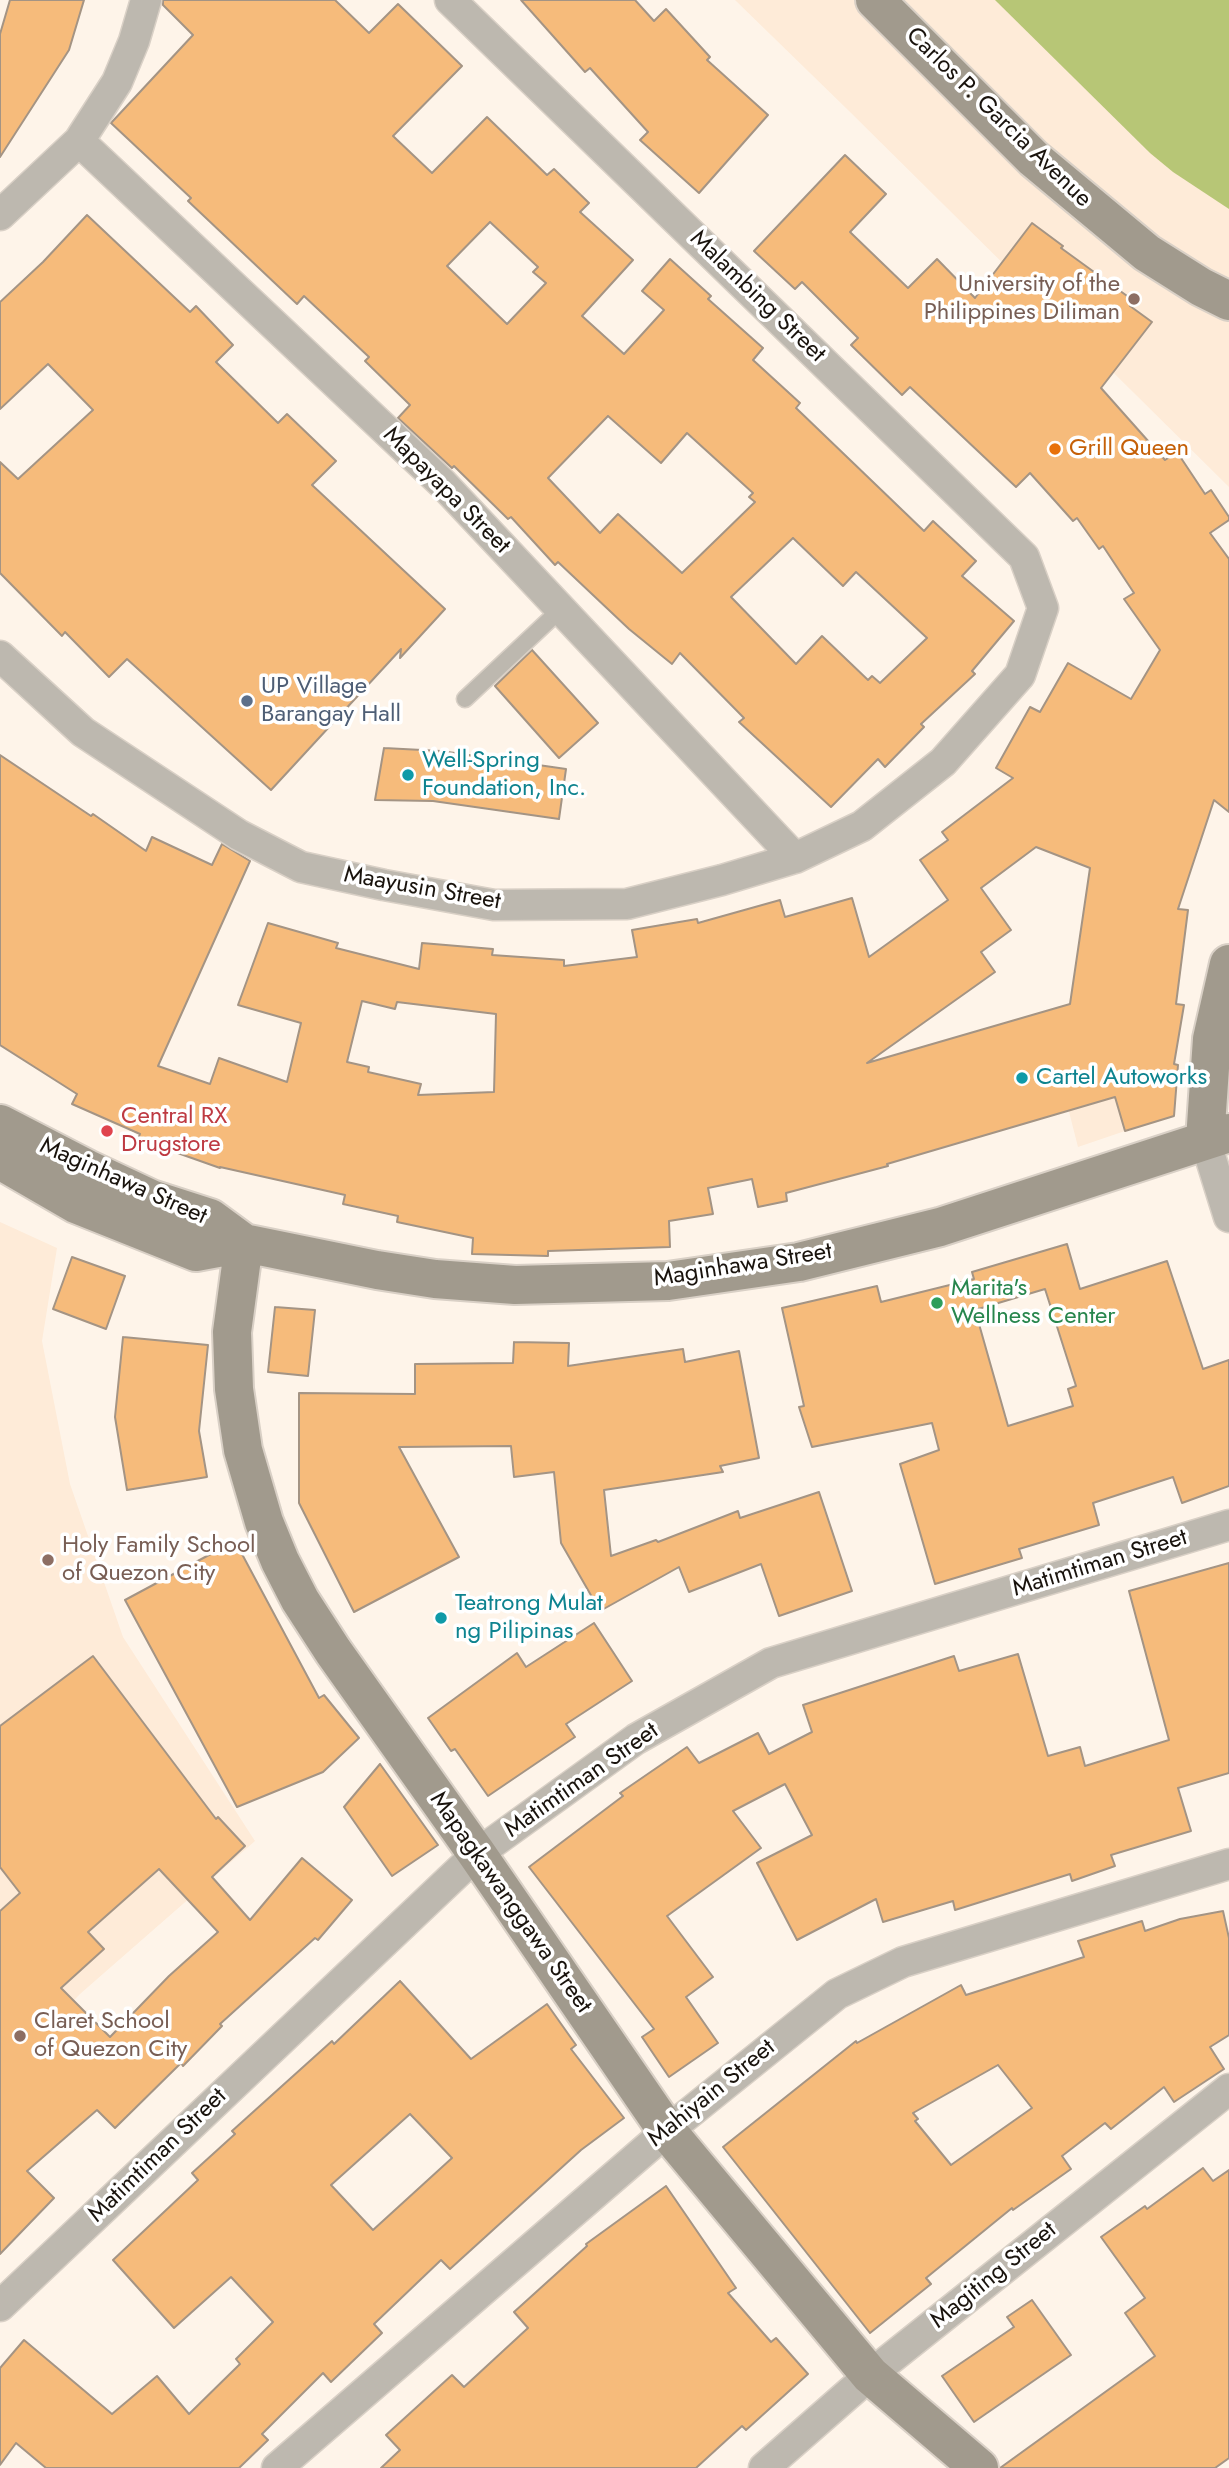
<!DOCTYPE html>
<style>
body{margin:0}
canvas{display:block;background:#fef4e9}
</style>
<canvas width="1229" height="2468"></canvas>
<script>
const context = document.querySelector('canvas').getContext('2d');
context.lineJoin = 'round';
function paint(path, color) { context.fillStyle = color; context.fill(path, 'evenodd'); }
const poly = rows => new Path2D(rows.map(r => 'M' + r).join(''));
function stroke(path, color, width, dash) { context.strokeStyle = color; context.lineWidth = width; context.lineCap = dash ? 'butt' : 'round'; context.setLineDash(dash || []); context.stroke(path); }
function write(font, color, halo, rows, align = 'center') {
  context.font = font + ' Jost,sans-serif'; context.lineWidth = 7; context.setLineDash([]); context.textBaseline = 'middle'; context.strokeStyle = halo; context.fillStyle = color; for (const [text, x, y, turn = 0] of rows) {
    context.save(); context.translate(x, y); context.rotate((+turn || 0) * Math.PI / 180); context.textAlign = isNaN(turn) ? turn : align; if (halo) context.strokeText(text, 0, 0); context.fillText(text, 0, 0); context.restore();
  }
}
const built = poly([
 [735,0,1229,0,1229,487,848,110],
 [1052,1045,1102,1059,1125,1131,1078,1147],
 [0,1222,57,1248,42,1341,70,1484,123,1637,255,1841,80,1994,0,2077]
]);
const forest = poly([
 [995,0,1229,0,1229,209,1173,172,1150,153]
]);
const building = poly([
 [10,0,84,0,69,50,0,157,0,34,10,0],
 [163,0,335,0,369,33,398,4,462,66,393,136,432,173,487,117,547,175,554,169,589,203,580,212,633,260,582,316,624,354,664,310,642,291,670,259,711,296,708,299,763,348,753,360,800,403,796,408,924,531,933,521,976,561,962,576,1014,621,972,671,975,674,921,724,924,727,885,767,878,759,831,807,739,722,744,718,680,653,672,664,629,629,558,562,555,565,511,517,508,519,454,466,452,468,398,418,410,405,365,361,369,357,304,296,297,304,188,201,191,198,111,123,193,35,163,5,163,0],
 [490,222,538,267,533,272,546,283,507,324,447,266,490,222],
 [608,416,661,463,687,433,753,493,749,497,755,502,682,573,618,514,600,533,548,478,608,416],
 [793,538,843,586,856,572,927,638,880,683,872,676,868,680,822,636,796,664,731,597,793,538],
 [521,0,635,0,654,21,666,9,710,57,707,60,768,115,699,193,640,140,648,132,590,68,585,72,521,0],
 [845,155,886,194,850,232,908,288,937,259,975,298,1032,223,1063,246,1061,248,1134,301,1130,306,1152,322,1101,388,1165,460,1177,452,1205,494,1211,490,1229,517,1229,520,1210,533,1229,559,1229,812,1214,800,1178,909,1188,910,1176,1004,1184,1005,1174,1064,1178,1065,1174,1116,1125,1131,1115,1097,887,1164,888,1166,786,1193,787,1201,758,1207,752,1179,708,1188,713,1214,669,1221,670,1247,548,1251,548,1256,472,1254,473,1238,397,1222,398,1216,343,1204,345,1195,220,1167,220,1168,138,1139,140,1134,72,1104,77,1094,0,1045,0,755,91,816,93,814,146,851,152,837,212,865,222,844,250,861,158,1066,210,1084,219,1058,287,1082,301,1023,238,1005,268,923,338,943,336,948,419,969,422,943,493,949,492,955,564,960,564,966,637,957,632,930,697,919,698,923,780,900,785,917,852,898,869,957,948,900,920,860,948,840,942,832,1013,778,996,768,1030,707,1040,712,1068,663,1131,699,1160,650,1124,599,1134,593,1103,546,1099,549,1077,518,1073,521,1030,473,1016,487,910,387,902,395,851,345,858,338,802,282,795,289,754,251,845,155],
 [1036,847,1090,868,1070,1004,867,1063,995,972,981,952,1011,930,981,888,1036,847],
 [362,1001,395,1009,397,1002,496,1014,494,1092,418,1095,421,1084,368,1072,369,1067,347,1062,362,1001],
 [87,215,190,312,196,306,233,345,216,362,278,423,287,414,336,461,312,485,445,609,400,658,401,649,271,790,127,659,109,677,65,632,62,636,0,573,0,462,18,479,93,410,48,364,0,409,0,302,43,262,87,215],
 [532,650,598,723,559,758,495,686,532,650],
 [384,748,441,751,566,769,559,819,433,801,375,800,384,748],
 [1067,1244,1080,1289,1167,1261,1203,1369,1229,1360,1229,1486,1182,1503,1173,1477,1093,1503,1099,1525,1019,1549,1022,1558,935,1584,900,1464,939,1450,932,1423,812,1447,799,1407,804,1406,782,1308,877,1286,881,1302,974,1279,972,1272,1067,1244],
 [1045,1289,1076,1386,1068,1389,1073,1406,1008,1426,975,1310,1045,1289],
 [72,1257,125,1276,106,1329,53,1309,72,1257],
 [275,1307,315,1310,308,1376,268,1372,275,1307],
 [123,1337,208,1345,199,1431,207,1477,127,1490,115,1417,123,1337],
 [514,1342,569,1343,568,1366,683,1349,685,1362,739,1351,759,1458,720,1466,723,1472,604,1490,611,1556,656,1540,658,1542,738,1511,740,1518,819,1492,852,1591,779,1616,761,1564,689,1592,679,1567,600,1611,561,1543,554,1472,514,1477,511,1446,399,1447,459,1557,354,1612,299,1503,299,1393,415,1394,415,1364,513,1363,514,1342],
 [235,1541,319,1698,324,1695,359,1738,323,1772,237,1807,125,1600,235,1541],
 [1229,1563,1229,1773,1178,1788,1191,1831,1111,1855,1115,1866,1072,1881,1070,1874,955,1910,953,1901,883,1922,876,1899,797,1940,757,1863,812,1835,785,1784,733,1811,761,1848,667,1916,713,1977,686,1997,718,2043,669,2077,642,2037,654,2029,529,1867,623,1796,620,1793,687,1747,699,1763,758,1733,769,1754,812,1732,803,1705,954,1656,959,1671,1018,1654,1048,1756,1080,1747,1085,1766,1169,1740,1129,1591,1229,1563],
 [594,1623,632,1681,566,1724,575,1737,488,1796,455,1749,451,1751,428,1718,517,1653,526,1667,594,1623],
 [93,1656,216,1819,218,1817,245,1846,212,1877,250,1920,302,1858,352,1900,318,1940,315,1938,220,2024,222,2026,183,2066,181,2063,115,2128,97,2110,27,2171,54,2198,0,2254,0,1911,20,1893,0,1867,0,1726,93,1656],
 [159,1869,218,1932,169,1976,110,2037,61,1988,104,1949,88,1932,159,1869],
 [380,1764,438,1845,392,1876,344,1807,380,1764],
 [1223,1911,1229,1938,1229,2035,1210,2047,1224,2069,1174,2102,1164,2087,1111,2129,1105,2123,1062,2156,1071,2169,1013,2210,1012,2208,926,2278,931,2284,870,2333,723,2147,856,2041,857,2043,961,1985,966,1995,1084,1957,1078,1941,1142,1921,1145,1931,1180,1919,1223,1911],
 [998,2065,1032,2108,951,2165,915,2121,918,2119,913,2113,998,2065],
 [400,1981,471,2059,547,2004,576,2045,571,2049,624,2118,581,2150,450,2269,441,2260,374,2324,382,2333,331,2382,323,2373,262,2434,268,2440,239,2468,46,2468,16,2443,0,2465,0,2368,24,2340,112,2414,157,2376,189,2414,240,2364,236,2359,273,2322,231,2277,174,2328,113,2260,198,2180,192,2173,235,2134,232,2131,332,2041,334,2044,400,1981],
 [410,2114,452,2158,373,2230,331,2185,410,2114],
 [1203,2168,1213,2181,1229,2170,1229,2458,1215,2468,1000,2468,1155,2356,1125,2313,1145,2298,1101,2237,1145,2206,1147,2209,1203,2168],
 [666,2186,736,2288,728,2293,771,2342,776,2338,808,2374,746,2430,742,2426,696,2468,381,2468,400,2450,386,2435,452,2375,464,2387,528,2328,514,2312,587,2246,586,2244,666,2186],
 [1032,2300,1071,2355,974,2422,942,2376,1014,2327,1007,2317,1032,2300]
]);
const lane = poly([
 [465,699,561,609]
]);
const street = poly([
 [79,141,443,484,795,858],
 [0,215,79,141,117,82,134,41,146,0],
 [0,656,83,732,239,835,301,867,384,885,494,905,627,904,722,880,795,858,862,826,943,762,1020,675,1043,608,1024,557,450,0],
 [1205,1140,1229,1217],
 [0,2306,477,1854,636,1739,771,1663,1229,1525],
 [277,2468,667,2131,837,1994,903,1962,1229,1864],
 [764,2468,870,2375,1229,2089]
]);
const secondary = poly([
 [875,0,1034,159,1147,253,1201,287,1229,301],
 [0,1124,87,1169,151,1199,210,1218,244,1243],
 [1205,1140,1212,1039,1229,964],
 [0,1160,76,1204,196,1252,244,1243,377,1270,435,1279,515,1285,668,1281,799,1262,940,1227,1229,1133],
 [244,1243,232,1332,234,1389,243,1450,264,1522,280,1561,300,1600,333,1651,477,1854,667,2131,870,2375,979,2468]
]);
const markers = [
 [1134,299,7,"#8d6e63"],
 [1055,449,7,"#e8710a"],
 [247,701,7,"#5c6f8a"],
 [408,775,7,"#0f9aa8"],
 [1022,1078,7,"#0f9aa8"],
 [107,1131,7,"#e0444e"],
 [937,1303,7,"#2e9e5b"],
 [48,1560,7,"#8d6e63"],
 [441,1618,7,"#0f9aa8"],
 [20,2036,7,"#8d6e63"]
];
const streetNames = [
 ["Carlos P. Garcia Avenue",998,118,44],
 ["Malambing Street",757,297,44],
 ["Mapayapa Street",446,491,45],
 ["Maayusin Street",422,889,10],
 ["Maginhawa Street",123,1182,24],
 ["Maginhawa Street",743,1266,-9],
 ["Matimtiman Street",1100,1564,-17],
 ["Matimtiman Street",582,1781,-35],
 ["Mapagkawanggawa Street",510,1903,55],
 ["Mahiyain Street",712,2094,-39],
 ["Matimtiman Street",158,2156,-44],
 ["Magiting Street",994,2276,-39]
];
const educationNames = [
 ["University of the",1120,285,"right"],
 ["Philippines Diliman",1120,313,"right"],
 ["Holy Family School",62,1546],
 ["of Quezon City",62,1574],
 ["Claret School",34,2022],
 ["of Quezon City",34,2050]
];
const foodNames = [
 ["Grill Queen",1069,449]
];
const serviceNames = [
 ["UP Village",261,687],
 ["Barangay Hall",261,715]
];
const cultureNames = [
 ["Well-Spring",422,761],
 ["Foundation, Inc.",422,789],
 ["Cartel Autoworks",1036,1078],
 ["Teatrong Mulat",455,1604],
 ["ng Pilipinas",455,1632]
];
const healthNames = [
 ["Central RX",121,1117],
 ["Drugstore",121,1145]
];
const leisureNames = [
 ["Marita's",951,1289],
 ["Wellness Center",951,1317]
];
paint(built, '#feebd8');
paint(forest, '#b7c676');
paint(building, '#f6bb7b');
stroke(building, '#a49484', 2);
stroke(lane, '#d9d0c6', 19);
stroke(street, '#d9d0c6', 33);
stroke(secondary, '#d9d0c6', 42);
stroke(lane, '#bdb8af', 16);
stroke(street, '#bdb8af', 30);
stroke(secondary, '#a19a8d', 38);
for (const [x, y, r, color] of markers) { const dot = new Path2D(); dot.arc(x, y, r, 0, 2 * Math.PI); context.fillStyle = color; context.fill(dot); stroke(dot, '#fff', 2.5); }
write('24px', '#19130d', '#fff', streetNames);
write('24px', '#785e54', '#fff', educationNames, 'left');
write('24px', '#c56008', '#fff', foodNames, 'left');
write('24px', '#4e5e75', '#fff', serviceNames, 'left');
write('24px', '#0d838f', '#fff', cultureNames, 'left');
write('24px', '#be3a42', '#fff', healthNames, 'left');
write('24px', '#27864d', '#fff', leisureNames, 'left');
</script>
